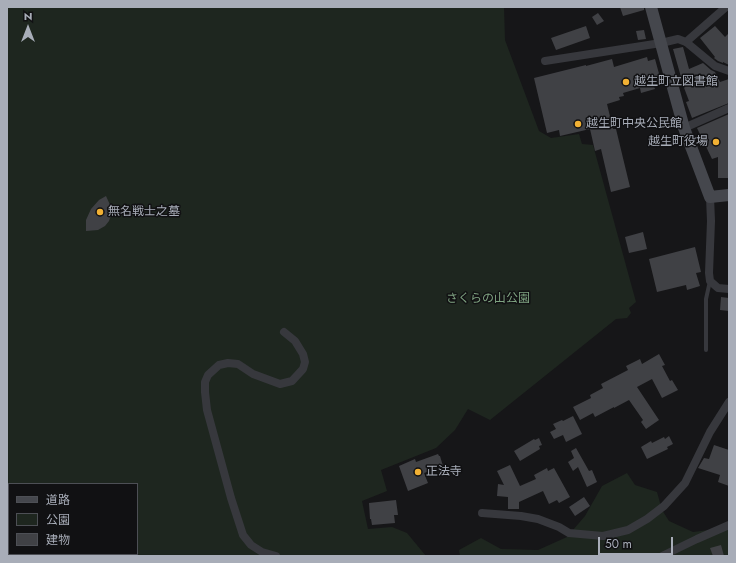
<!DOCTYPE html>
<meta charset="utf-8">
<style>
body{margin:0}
#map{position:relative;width:736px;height:563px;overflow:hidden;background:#161618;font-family:Jost,"Noto Sans JP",sans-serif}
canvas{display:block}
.frame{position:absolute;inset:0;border:8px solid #a8adb8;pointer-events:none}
.legend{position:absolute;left:8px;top:483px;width:130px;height:72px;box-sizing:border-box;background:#111113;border:1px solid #4d4f55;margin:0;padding:5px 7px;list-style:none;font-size:12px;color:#a8adb8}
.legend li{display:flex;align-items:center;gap:8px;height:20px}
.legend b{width:20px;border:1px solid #4d4f55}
.north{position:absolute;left:8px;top:8px;width:40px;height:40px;-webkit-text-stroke:3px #111113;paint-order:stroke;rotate:0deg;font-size:11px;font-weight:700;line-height:16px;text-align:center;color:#a8adb8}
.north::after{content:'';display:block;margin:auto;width:14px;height:18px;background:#a8adb8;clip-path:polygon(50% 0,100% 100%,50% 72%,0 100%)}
.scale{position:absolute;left:598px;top:537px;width:75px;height:18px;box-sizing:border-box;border:2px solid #a8adb8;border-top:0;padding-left:5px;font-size:12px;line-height:14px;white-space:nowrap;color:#a8adb8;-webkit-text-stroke:3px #111113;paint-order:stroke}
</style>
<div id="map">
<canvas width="736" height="563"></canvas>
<div class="frame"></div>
<ul class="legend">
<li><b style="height:5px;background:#45474d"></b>道路</li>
<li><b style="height:11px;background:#1e261f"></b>公園</li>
<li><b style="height:11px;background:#404145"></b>建物</li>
</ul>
<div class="north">N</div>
<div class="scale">50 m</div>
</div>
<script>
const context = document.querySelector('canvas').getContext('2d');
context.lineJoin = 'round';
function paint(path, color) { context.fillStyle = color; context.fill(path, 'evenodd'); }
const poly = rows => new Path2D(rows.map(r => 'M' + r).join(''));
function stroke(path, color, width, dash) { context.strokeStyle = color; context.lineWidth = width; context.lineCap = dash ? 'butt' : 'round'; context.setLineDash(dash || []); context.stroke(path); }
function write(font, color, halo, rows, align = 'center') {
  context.font = font + ' Jost,"Noto Sans JP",sans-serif'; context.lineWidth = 3; context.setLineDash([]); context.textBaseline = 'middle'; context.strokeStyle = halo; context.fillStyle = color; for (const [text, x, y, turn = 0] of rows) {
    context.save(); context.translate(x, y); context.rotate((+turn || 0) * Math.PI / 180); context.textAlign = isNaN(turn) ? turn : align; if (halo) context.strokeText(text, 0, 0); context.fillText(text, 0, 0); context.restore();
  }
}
const green = poly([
 [7,7,504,7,505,40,539,131,551,138,579,134,582,144,593,145,636,302,629,308,631,313,627,318,616,319,490,420,468,409,455,430,436,448,381,470,387,491,362,501,368,529,392,527,407,533,426,556,7,556],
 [9,484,137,484,137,554,9,554],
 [627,473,635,485,657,492,662,510,669,521,693,532,709,530,729,526,729,556,460,556,459,550,481,538,501,549,538,550,567,537,585,516,602,486]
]);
const building = poly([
 [620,7,644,7,644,10,623,16],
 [598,13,604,21,597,25,592,17],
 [586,26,590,38,556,50,551,38],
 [715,26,725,37,729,33,729,65,723,62,723,63,718,61,714,58,715,57,700,38],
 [644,30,646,39,638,40,636,31],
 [683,47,689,69,703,63,711,70,715,72,720,82,729,79,729,103,692,118,686,102,689,101,680,77,681,77,673,49],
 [647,57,648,61,655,59,661,81,653,83,655,89,641,93,640,88,623,93,624,96,619,97,620,100,607,104,613,129,616,129,630,187,611,192,601,149,595,151,590,129,560,136,559,130,547,133,534,78,586,65,586,66,612,59,614,67],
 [729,114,729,178,718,178,718,157,712,159,697,128],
 [106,196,111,207,111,215,109,221,105,226,98,230,86,231,86,220,91,209,99,200],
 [643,232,647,249,629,253,625,237],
 [695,247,701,272,696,273,700,286,687,290,686,285,657,292,649,259],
 [721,297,729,298,729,311,720,310],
 [659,354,665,365,662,366,670,381,672,380,678,390,662,398,652,379,637,387,659,420,646,429,641,422,643,420,629,400,614,408,614,407,595,417,593,413,580,420,573,407,591,398,590,395,603,388,601,384,628,370,626,366,640,359,642,364],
 [573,416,582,434,566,442,563,435,554,439,550,432,556,429,553,424,562,420,563,421],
 [669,436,673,444,667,447,668,449,647,459,641,447,651,441,652,443,664,437,665,439],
 [539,438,542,445,539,446,540,449,520,461,514,451,534,439,535,440],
 [714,445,729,450,729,486,718,482,720,475,698,468,704,458,709,459],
 [576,448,589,471,592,470,597,482,587,487,578,467,573,471,568,462,574,458,571,451],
 [438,454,439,456,440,456,443,466,424,473,428,483,408,491,399,466,415,459,416,462],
 [510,465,520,486,536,479,534,475,547,468,548,471,554,468,570,497,559,503,557,500,549,504,543,491,519,502,519,509,508,509,508,497,497,496,498,484,504,485,497,471],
 [584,497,590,506,575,516,569,507],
 [396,500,398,515,394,515,395,523,372,525,371,519,370,519,369,503],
 [721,545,724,556,713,556,710,548]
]);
const lane = poly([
 [706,350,706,299,710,281]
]);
const street = poly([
 [686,42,726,7],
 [545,61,661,43,678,39,686,42,715,66,729,71],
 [684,128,729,108],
 [710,197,711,221,709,273,710,281,718,288,729,289],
 [482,513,521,516,538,519,559,527,569,533,603,536,628,530,647,519,664,506,685,483,710,432,729,402],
 [276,556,262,552,251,545,243,535,231,498,207,410,205,392,205,382,208,375,219,365,228,363,238,364,253,374,280,384,292,381,303,369,305,362,303,354,295,341,284,332],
 [662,556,697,539,729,525]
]);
const secondary = poly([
 [651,7,684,128,710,197,729,195]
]);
const markers = [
 [626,82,4,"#f2b134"],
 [578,124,4,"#f2b134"],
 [716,142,4,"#f2b134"],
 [100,212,4,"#f2b134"],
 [418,472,4,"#f2b134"]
];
const poiNames = [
 ["越生町立図書館",634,82],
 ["越生町中央公民館",586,124],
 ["越生町役場",708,142,"right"],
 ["無名戦士之墓",108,212],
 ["正法寺",426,472]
];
const parkNames = [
 ["さくらの山公園",488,299]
];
paint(green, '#1e261f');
paint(building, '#404145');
stroke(lane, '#37383d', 4);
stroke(street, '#37383d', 8);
stroke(secondary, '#45474d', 12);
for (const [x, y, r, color] of markers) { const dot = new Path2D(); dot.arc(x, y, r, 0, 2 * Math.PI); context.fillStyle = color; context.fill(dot); stroke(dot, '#111113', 1.5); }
write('12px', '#a8adb8', '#111113', poiNames, 'left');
write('12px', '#7fa381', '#111113', parkNames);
</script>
